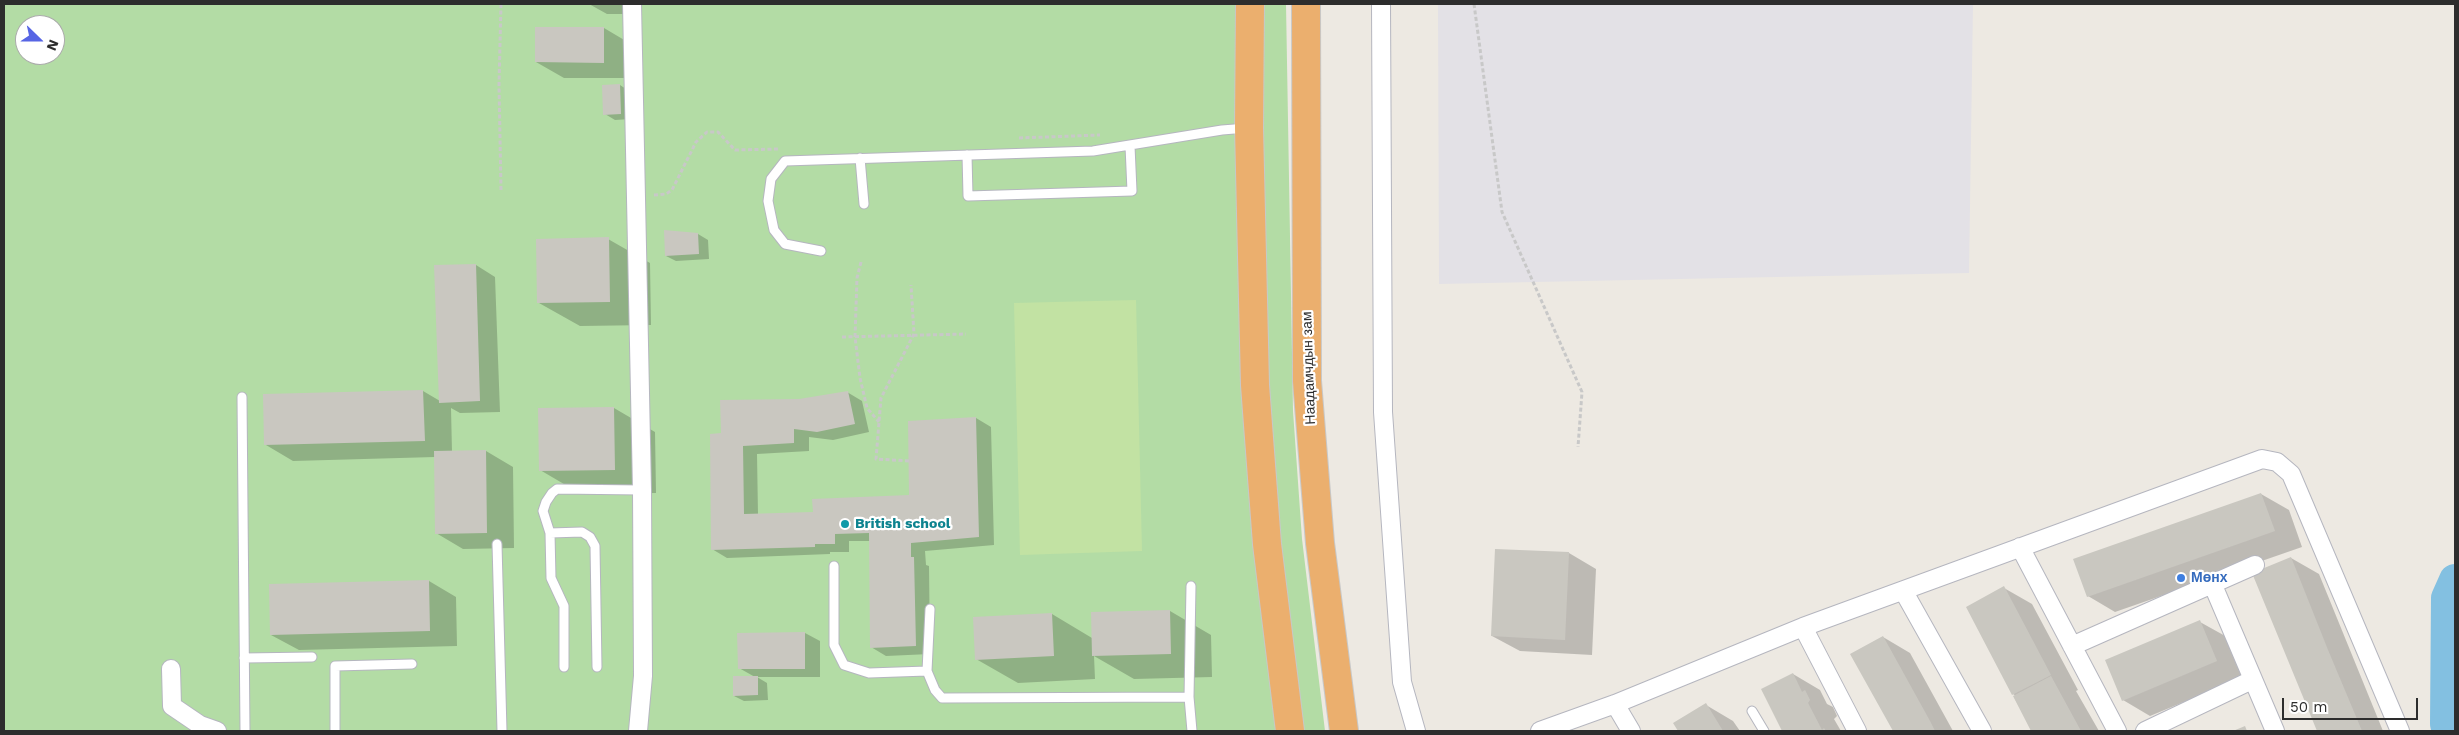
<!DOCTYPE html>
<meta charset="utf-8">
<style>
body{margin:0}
#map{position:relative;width:2459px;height:735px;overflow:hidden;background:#ede9e2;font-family:"Work Sans",sans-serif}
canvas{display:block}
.frame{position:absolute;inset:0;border:5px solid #2d2d2d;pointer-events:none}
.north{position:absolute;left:15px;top:15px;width:50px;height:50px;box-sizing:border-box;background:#fff;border:1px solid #ababab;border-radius:50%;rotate:112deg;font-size:14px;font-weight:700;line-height:20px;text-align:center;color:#2d2d2d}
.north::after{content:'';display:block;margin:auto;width:18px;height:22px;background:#5765e4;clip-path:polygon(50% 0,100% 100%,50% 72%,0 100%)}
.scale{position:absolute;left:2282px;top:698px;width:136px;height:22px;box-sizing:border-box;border:2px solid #2d2d2d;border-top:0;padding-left:6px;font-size:15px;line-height:18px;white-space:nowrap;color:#2d2d2d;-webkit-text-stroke:4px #fff;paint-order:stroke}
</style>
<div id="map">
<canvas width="2459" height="735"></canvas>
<div class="frame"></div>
<div class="north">N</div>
<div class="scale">50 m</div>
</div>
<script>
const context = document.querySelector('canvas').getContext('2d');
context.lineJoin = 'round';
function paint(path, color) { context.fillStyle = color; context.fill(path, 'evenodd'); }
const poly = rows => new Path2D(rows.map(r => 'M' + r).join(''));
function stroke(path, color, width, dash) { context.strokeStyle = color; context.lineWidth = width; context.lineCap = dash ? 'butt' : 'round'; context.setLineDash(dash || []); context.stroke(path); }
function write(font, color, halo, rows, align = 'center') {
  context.font = font + ' "Work Sans",sans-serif'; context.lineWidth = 4.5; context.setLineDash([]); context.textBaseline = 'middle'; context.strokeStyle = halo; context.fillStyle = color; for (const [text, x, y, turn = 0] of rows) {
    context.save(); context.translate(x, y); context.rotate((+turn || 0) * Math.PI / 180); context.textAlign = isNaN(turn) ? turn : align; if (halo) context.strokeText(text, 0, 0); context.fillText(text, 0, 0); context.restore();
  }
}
const industrial = poly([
 [1438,4,1973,4,1969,273,1439,284]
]);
const green = poly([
 [4,4,1286,4,1293,411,1302,539,1325,731,4,731],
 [25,25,55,25,55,55,25,55]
]);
const pitch = poly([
 [1136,300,1142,551,1020,555,1014,303]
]);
const shadow = poly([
 [589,4,641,4,641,14,607,14],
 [604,28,631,44,631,78,564,78,536,62],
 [620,85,629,91,631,119,615,120,605,114],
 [698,234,708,240,709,259,676,261,666,256],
 [608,239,650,263,651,325,580,326,539,303],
 [476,265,495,277,500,412,460,413,451,408,452,452,486,451,513,467,514,548,463,549,436,533,435,457,293,461,266,445,265,395,423,391,440,401],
 [847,392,862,401,869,432,833,440,809,437,809,451,757,454,758,515,814,513,910,496,976,418,991,427,994,545,925,551,926,565,929,566,930,654,886,656,871,647,871,541,849,541,849,552,830,552,830,554,727,558,712,549,722,434,799,400],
 [614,408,655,432,656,493,581,494,540,470,539,409],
 [2261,494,2289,510,2302,547,2115,612,2088,596],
 [1569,553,1596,569,1592,655,1520,651,1492,636],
 [2291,558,2319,574,2383,731,2319,731,2253,574],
 [429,581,456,597,457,646,299,650,271,635],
 [2004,588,2032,604,2078,690,2076,691,2099,731,2032,731,2014,697,2016,696,2013,694],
 [1170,611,1211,635,1212,677,1134,679,1094,656,1095,679,1018,683,976,659,974,618,1052,614,1092,638],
 [2200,622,2227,637,2244,677,2150,716,2123,700],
 [805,633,820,641,820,677,757,677,767,683,768,700,744,701,734,696,755,677,739,668,738,634],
 [1883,637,1910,653,1953,731,1894,731,1852,655],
 [1793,674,1820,690,1827,704,1833,707,1837,716,1834,719,1841,731,1784,731,1762,690],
 [1706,705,1733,721,1740,731,1680,731,1675,723]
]);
const river = poly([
 [2448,731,2446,724,2447,598,2455,580]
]);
const building = poly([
 [535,27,604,27,604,63,535,62],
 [620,84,621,114,603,115,602,85],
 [664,230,698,233,699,254,665,256],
 [609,237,610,302,537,303,536,239],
 [476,264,480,401,439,403,434,265],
 [423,390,425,441,264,445,263,394],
 [848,391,855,424,817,432,794,429,794,443,743,446,744,514,813,512,812,499,909,495,908,421,976,417,979,537,911,543,911,557,914,557,916,646,870,648,869,533,835,534,835,544,815,544,815,547,711,550,710,434,721,433,720,400,799,399],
 [614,407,615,470,539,471,538,408],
 [486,450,487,533,435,534,434,451],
 [2261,493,2275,531,2087,597,2073,559],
 [1495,549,1569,552,1565,640,1491,636],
 [2291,557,2328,650,2362,731,2317,731,2252,573],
 [429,580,430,631,270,635,269,584],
 [2004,586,2051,675,2012,695,1966,607],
 [1170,610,1171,654,1092,656,1091,612],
 [1052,613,1054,656,975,660,973,617],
 [2200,620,2217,661,2122,701,2105,660],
 [805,632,805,669,738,669,737,633],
 [1883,636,1930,721,1935,731,1893,731,1850,654],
 [1793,673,1802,692,1805,690,1810,700,1808,703,1822,730,1824,728,1826,731,1782,731,1761,689],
 [733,676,758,676,758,695,733,696],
 [2051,676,2081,731,2031,731,2013,696],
 [1706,703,1723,731,1678,731,1673,723],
 [2245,726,2247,731,2233,731]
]);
const path = poly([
 [1474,4,1502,212,1582,392,1578,447],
 [1019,138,1100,135],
 [501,190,499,85,501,4],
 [654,195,666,194,672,190,696,142,707,132,718,132,735,150,778,149],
 [861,262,857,278,855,337,860,378,867,408,879,422],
 [842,337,966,334],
 [909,461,876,459,881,398,914,334,911,285]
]);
const lane = poly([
 [967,155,968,196,1132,191,1130,146],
 [860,158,864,204],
 [821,251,785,244,774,230,768,201,771,179,785,161,1093,151,1222,130,1247,128],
 [242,397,245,731],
 [550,533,582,532,590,537,595,546,597,667],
 [497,544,502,731],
 [834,566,834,645,844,665,869,673,927,671],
 [1191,586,1189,697,1192,731],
 [930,609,927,671,935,690,942,698,1189,697],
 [244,658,312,657],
 [564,667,564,606,551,578,550,533,543,511,546,502,552,493,557,489,642,490],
 [1752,711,1764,731],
 [335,731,335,666,412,664]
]);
const street = poly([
 [632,4,642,490,643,676,638,731],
 [1381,4,1383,412,1402,682,1416,731],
 [2020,547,2117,731],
 [2212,583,2275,731],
 [1904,592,1982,731],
 [1803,627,1857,731],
 [2072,646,2255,565],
 [171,669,172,706,200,725,217,731],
 [1615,704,1631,731],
 [1540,731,1615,704,1803,627,2262,459,2277,462,2291,474,2400,731],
 [2145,731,2252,680]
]);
const highway = poly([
 [1250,4,1249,128,1255,385,1267,544,1290,731],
 [1306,4,1307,381,1320,543,1344,731]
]);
const markers = [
 [845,524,5,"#0f9aa8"],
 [2181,578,5,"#3f7fe0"]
];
const streetNames = [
 ["Наадамчдын зам",1309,368,-92]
];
const cultureNames = [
 ["British school",855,524]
];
const shopNames = [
 ["Мөнх",2191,578]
];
paint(industrial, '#e3e1e6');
paint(green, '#b3dca5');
paint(pitch, '#c2e2a3');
paint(shadow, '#0003');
stroke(river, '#83c0e1', 32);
paint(building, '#c9c7c0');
stroke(lane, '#b5b6bf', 11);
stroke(street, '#b5b6bf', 20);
stroke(highway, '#c8c8c8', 30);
stroke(path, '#c8c8c8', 3, [4, 2.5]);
stroke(lane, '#fff', 9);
stroke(street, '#fff', 18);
stroke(highway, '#ebaf6e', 28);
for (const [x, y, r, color] of markers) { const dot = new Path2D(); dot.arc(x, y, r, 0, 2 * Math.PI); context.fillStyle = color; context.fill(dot); stroke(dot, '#fff', 2); }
write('14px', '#2d2d2d', '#fff', streetNames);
write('bold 14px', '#0d838f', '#fff', cultureNames, 'left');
write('bold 14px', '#366cbe', '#fff', shopNames, 'left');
</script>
